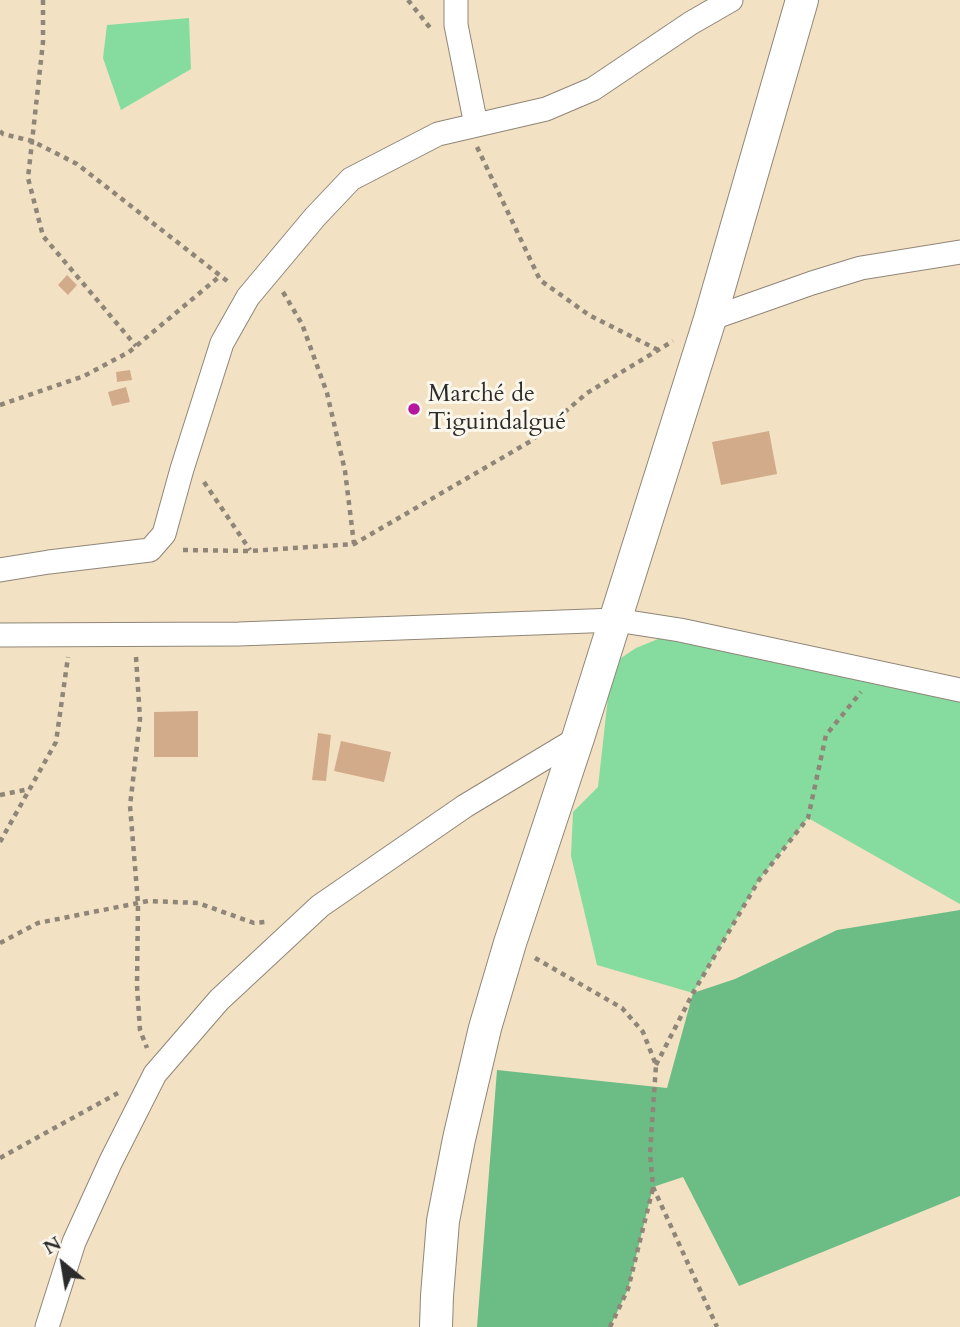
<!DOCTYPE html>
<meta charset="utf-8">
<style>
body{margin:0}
#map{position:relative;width:960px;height:1327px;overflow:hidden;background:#f3e1c4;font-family:Cardo,serif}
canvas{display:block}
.north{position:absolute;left:28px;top:1229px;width:70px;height:70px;-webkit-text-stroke:5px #fbf7ec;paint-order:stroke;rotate:330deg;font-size:19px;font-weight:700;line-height:28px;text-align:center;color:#2b2b2b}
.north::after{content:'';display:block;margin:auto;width:24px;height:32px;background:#2b2b2b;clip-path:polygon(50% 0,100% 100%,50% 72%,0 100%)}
</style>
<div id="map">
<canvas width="960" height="1327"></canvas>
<div class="north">N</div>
</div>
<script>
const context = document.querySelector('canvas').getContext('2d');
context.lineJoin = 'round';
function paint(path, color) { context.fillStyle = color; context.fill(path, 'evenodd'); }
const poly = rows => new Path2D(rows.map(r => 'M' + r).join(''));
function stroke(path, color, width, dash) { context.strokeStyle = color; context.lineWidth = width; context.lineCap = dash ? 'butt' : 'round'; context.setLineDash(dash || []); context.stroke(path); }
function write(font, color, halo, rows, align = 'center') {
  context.font = font + ' Cardo,serif'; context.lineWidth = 6; context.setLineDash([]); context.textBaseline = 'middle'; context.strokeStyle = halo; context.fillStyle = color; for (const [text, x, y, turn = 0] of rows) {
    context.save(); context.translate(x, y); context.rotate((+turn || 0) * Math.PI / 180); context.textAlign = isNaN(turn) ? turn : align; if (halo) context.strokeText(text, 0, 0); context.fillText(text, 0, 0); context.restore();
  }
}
const green = poly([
 [189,18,191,69,121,110,103,58,107,25],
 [680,630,960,690,960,904,808,818,759,880,693,993,597,965,571,856,573,812,598,787,608,697,618,660,636,648]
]);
const forest = poly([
 [960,910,960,1196,739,1286,683,1177,653,1187,628,1289,610,1327,477,1327,497,1070,667,1088,693,993,735,979,837,930]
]);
const building = poly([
 [67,275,77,285,68,295,58,285],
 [130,370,132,380,117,382,116,372],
 [126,387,130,402,112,406,108,392],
 [769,431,777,474,721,485,712,442],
 [198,711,198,757,154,757,154,712],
 [318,733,331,735,326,781,312,780],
 [341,741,391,752,384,782,334,771]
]);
const path = poly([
 [43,0,43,42,28,178,43,236,136,346],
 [408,0,431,29],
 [0,131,3,134,32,141,77,164,231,284],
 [477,147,540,280,589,315,658,350],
 [283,292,302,324,327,393,345,471,354,544],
 [0,405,84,376,129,352,220,276],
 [204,482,250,550],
 [183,550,250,551,354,544,531,441,587,393,673,341],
 [136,657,140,719,130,806,138,903,137,986,140,1030,147,1048],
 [0,795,29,789],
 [0,842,56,742,68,657],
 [0,943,38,923,148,901,198,903,254,923,265,922],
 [535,958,622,1008,643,1032,656,1065,650,1153,653,1187,717,1327],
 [656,1065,693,993,759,880,808,818,826,735,861,692],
 [0,1158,118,1093],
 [610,1327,628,1289,653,1188]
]);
const street = poly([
 [456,0,456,25,476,125],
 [710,319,812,283,861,268,960,252],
 [0,570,49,562,150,550,164,534,182,469,222,343,248,297,315,217,351,179,438,134,546,109,593,89,691,23,731,0],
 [0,635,239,634,616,620,680,630,960,690],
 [47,1327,74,1242,111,1161,155,1074,219,1000,320,906,465,806,578,738]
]);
const secondary = poly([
 [436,1327,437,1296,443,1221,459,1139,485,1028,510,943,578,738,710,319,802,0]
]);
const markers = [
 [414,409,7,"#b5179e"]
];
const poiNames = [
 ["Marché de",428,395],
 ["Tiguindalgué",428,423]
];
paint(green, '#86dc9f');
paint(forest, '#6cbc86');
paint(building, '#d2ab8a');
stroke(street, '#8f8678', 25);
stroke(secondary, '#8f8678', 34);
stroke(path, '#8f8678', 4.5, [5, 5]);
stroke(street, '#fff', 23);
stroke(secondary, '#fff', 32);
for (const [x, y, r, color] of markers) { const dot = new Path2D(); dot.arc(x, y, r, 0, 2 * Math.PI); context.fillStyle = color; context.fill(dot); stroke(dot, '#fbf7ec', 2.5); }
write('24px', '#2b2b2b', '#fbf7ec', poiNames, 'left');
</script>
